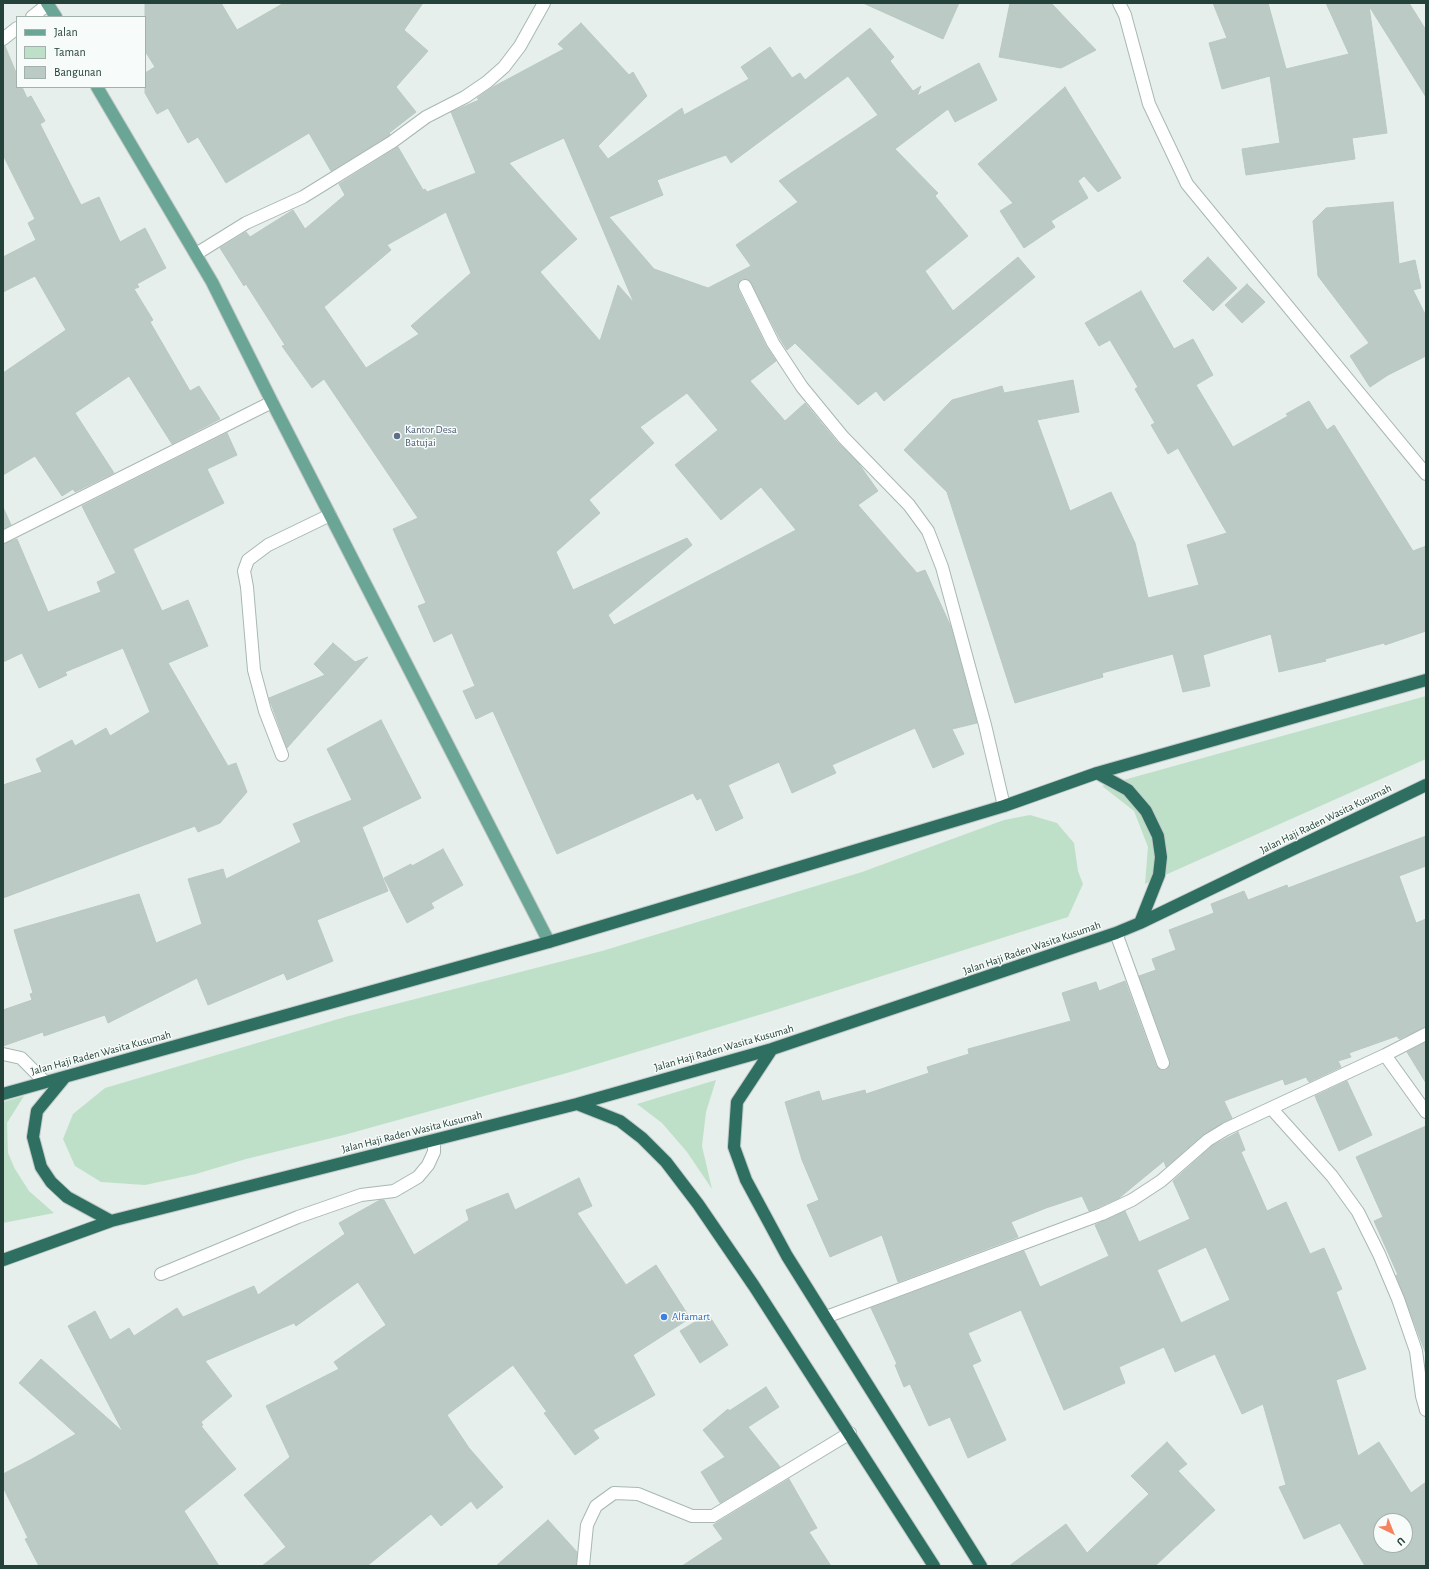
<!DOCTYPE html>
<style>
body{margin:0}
#map{position:relative;width:1429px;height:1569px;overflow:hidden;background:#e6efeb;font-family:"Alegreya Sans",sans-serif}
canvas{display:block}
.frame{position:absolute;inset:0;border:4px solid #24423a;pointer-events:none}
.legend{position:absolute;left:16px;top:16px;width:130px;height:72px;box-sizing:border-box;background:#f7fbf9;border:1px solid #a3b1ad;margin:0;padding:5px 7px;list-style:none;font-size:12px;color:#24423a}
.legend li{display:flex;align-items:center;gap:8px;height:20px}
.legend b{width:20px;border:1px solid #a3b1ad}
.north{position:absolute;left:1373px;top:1513px;width:40px;height:40px;box-sizing:border-box;background:#f7fbf9;border:1px solid #a3b1ad;border-radius:50%;rotate:137deg;font-size:11px;font-weight:700;line-height:16px;text-align:center;color:#24423a}
.north::after{content:'';display:block;margin:auto;width:14px;height:18px;background:#f4845f;clip-path:polygon(50% 0,100% 100%,50% 72%,0 100%)}
</style>
<div id="map">
<canvas width="1429" height="1569"></canvas>
<div class="frame"></div>
<ul class="legend">
<li><b style="height:5px;background:#6aa596"></b>Jalan</li>
<li><b style="height:11px;background:#bfe0c8"></b>Taman</li>
<li><b style="height:11px;background:#bbcac4"></b>Bangunan</li>
</ul>
<div class="north">U</div>
</div>
<script>
const context = document.querySelector('canvas').getContext('2d');
context.lineJoin = 'round';
function paint(path, color) { context.fillStyle = color; context.fill(path, 'evenodd'); }
const poly = rows => new Path2D(rows.map(r => 'M' + r).join(''));
function stroke(path, color, width, dash) { context.strokeStyle = color; context.lineWidth = width; context.lineCap = dash ? 'butt' : 'round'; context.setLineDash(dash || []); context.stroke(path); }
function write(font, color, halo, rows, align = 'center') {
  context.font = font + ' "Alegreya Sans",sans-serif'; context.lineWidth = 3; context.setLineDash([]); context.textBaseline = 'middle'; context.strokeStyle = halo; context.fillStyle = color; for (const [text, x, y, turn = 0] of rows) {
    context.save(); context.translate(x, y); context.rotate((+turn || 0) * Math.PI / 180); context.textAlign = isNaN(turn) ? turn : align; if (halo) context.strokeText(text, 0, 0); context.fillText(text, 0, 0); context.restore();
  }
}
const green = poly([
 [1426,696,1426,759,1145,884,1148,847,1134,811,1102,786],
 [1030,815,1057,823,1074,843,1078,871,1083,884,1068,917,772,1011,567,1073,344,1135,246,1159,196,1174,145,1185,101,1182,75,1166,63,1139,73,1114,105,1088,345,1017,602,951,862,872,1004,820],
 [716,1080,706,1112,702,1146,712,1189,687,1152,662,1123,637,1104],
 [24,1096,7,1123,8,1153,15,1169,29,1191,54,1213,3,1223,3,1102]
]);
const building = poly([
 [145,3,221,3,237,30,284,3,423,3,404,30,428,51,396,87,416,112,389,133,390,134,388,136,331,171,309,133,226,183,198,137,188,143,168,108,157,114,145,93,145,73,155,67,145,51,145,3],
 [863,3,959,3,943,39,863,3],
 [1010,3,1051,3,1096,50,1061,68,999,57,1010,3],
 [1213,3,1268,3,1286,69,1349,54,1326,3,1409,3,1426,30,1426,97,1369,6,1387,133,1352,138,1355,159,1246,175,1242,149,1280,143,1270,76,1222,89,1209,43,1227,38,1213,3],
 [581,23,629,75,633,72,647,96,598,146,608,159,682,108,684,115,749,79,741,67,770,47,792,78,800,73,805,80,870,28,894,57,890,61,913,91,921,86,917,96,979,63,997,100,955,122,948,109,895,149,938,193,935,196,968,236,925,271,953,311,1018,257,1035,277,884,401,876,391,858,405,795,343,787,350,780,339,749,280,742,279,738,285,738,289,766,346,776,361,750,381,785,421,805,403,837,442,859,464,878,491,858,505,917,573,925,570,951,627,977,723,952,729,964,754,933,768,915,728,832,765,836,773,792,793,779,762,728,785,743,818,716,831,701,798,697,800,693,793,557,854,493,711,476,719,463,691,475,686,452,633,434,642,418,606,426,603,393,529,418,518,324,379,312,388,282,346,285,345,246,284,244,286,220,248,246,232,250,237,293,210,305,229,345,195,339,184,398,147,423,190,425,189,427,192,476,173,451,112,479,100,477,98,493,87,564,49,558,44,581,23],
 [848,76,878,115,779,181,798,202,736,245,751,266,708,288,654,269,609,217,663,195,657,180,726,155,731,163,848,76],
 [564,138,634,303,618,285,600,341,540,272,577,239,509,163,564,138],
 [446,212,471,273,411,326,419,334,366,368,324,307,391,250,387,245,446,212],
 [687,393,718,430,675,465,721,520,761,487,796,530,614,625,608,615,692,545,687,538,573,590,556,552,600,513,589,500,654,443,640,427,687,393],
 [3,46,5,46,17,75,17,87,22,87,27,98,31,96,45,121,40,124,81,205,99,197,120,242,145,228,166,268,137,284,139,287,134,289,153,320,150,322,190,391,199,386,220,419,172,444,129,376,75,413,114,473,75,492,73,489,62,496,35,456,3,475,3,373,66,330,35,276,3,292,3,257,36,240,28,223,35,219,3,155,3,46],
 [1065,87,1121,178,1098,192,1084,176,1078,181,1088,198,1051,221,1055,227,1024,248,1000,211,1013,203,978,164,1065,87],
 [1393,202,1399,264,1415,260,1421,288,1413,290,1426,316,1426,356,1388,375,1370,387,1350,356,1369,343,1318,276,1313,221,1326,208,1393,202],
 [1208,257,1237,288,1213,311,1183,281,1208,257],
 [1247,284,1265,302,1242,323,1225,305,1247,284],
 [1141,291,1174,349,1193,339,1213,375,1196,385,1233,447,1288,416,1286,414,1309,401,1327,430,1334,425,1413,551,1426,546,1426,631,1385,645,1384,643,1325,659,1326,661,1279,672,1271,634,1203,655,1210,686,1183,692,1173,654,1102,673,1103,677,1015,703,947,492,904,450,952,400,1002,386,1004,393,1073,380,1079,412,1037,420,1070,511,1111,492,1135,543,1148,598,1199,585,1187,545,1227,533,1178,448,1168,454,1151,425,1155,423,1135,389,1138,387,1110,340,1099,346,1085,323,1141,291],
 [227,433,237,455,207,469,224,503,133,549,162,611,188,600,208,646,168,663,228,766,236,763,247,792,220,823,198,832,195,826,3,898,3,785,42,772,36,759,72,740,75,746,106,728,110,736,150,712,123,648,65,672,67,675,39,688,22,653,3,662,3,544,17,539,48,612,101,592,97,582,116,573,82,506,227,433],
 [3,507,11,525,3,529,3,507],
 [333,643,355,662,368,657,287,748,269,698,325,675,314,664,333,643],
 [381,720,421,798,362,827,388,891,317,920,333,961,287,980,284,973,208,1005,197,978,108,1023,105,1015,44,1036,43,1032,3,1046,3,1010,32,1000,30,994,33,993,14,930,139,894,156,943,202,924,188,879,223,869,226,879,301,842,293,824,352,800,327,749,381,720],
 [1426,836,1426,866,1399,876,1416,923,1426,919,1426,1027,1399,1039,1397,1036,1349,1053,1351,1057,1338,1061,1341,1067,1309,1082,1306,1077,1285,1085,1283,1079,1224,1101,1232,1118,1204,1134,1166,1167,1164,1161,1119,1198,1099,1207,1089,1211,1082,1196,1046,1208,1011,1222,1018,1237,898,1282,882,1235,830,1257,807,1205,819,1200,802,1160,785,1102,819,1091,822,1101,865,1090,866,1094,929,1073,927,1067,969,1054,968,1049,1071,1021,1062,993,1096,982,1099,991,1125,981,1156,1066,1161,1070,1166,1070,1170,1065,1170,1060,1139,976,1156,970,1152,959,1176,950,1169,930,1214,913,1211,904,1244,891,1248,900,1287,885,1288,888,1426,836],
 [443,849,463,885,431,903,434,908,407,923,384,878,411,864,412,866,443,849],
 [1426,1042,1426,1083,1407,1052,1426,1042],
 [1347,1081,1372,1135,1339,1151,1315,1096,1347,1081],
 [1426,1126,1426,1354,1396,1275,1398,1275,1374,1221,1383,1217,1356,1157,1426,1126],
 [1238,1132,1245,1150,1241,1152,1267,1211,1286,1202,1310,1254,1324,1248,1342,1289,1336,1292,1366,1369,1336,1380,1358,1456,1379,1442,1411,1493,1426,1482,1426,1566,1365,1566,1340,1523,1304,1539,1279,1487,1286,1485,1263,1404,1242,1414,1215,1354,1175,1372,1164,1347,1119,1367,1125,1383,1064,1410,1021,1310,968,1333,981,1361,972,1365,1006,1440,968,1458,950,1417,929,1426,910,1384,904,1387,895,1365,897,1364,871,1308,1024,1251,1040,1287,1109,1256,1095,1225,1125,1211,1139,1242,1190,1219,1173,1181,1212,1146,1238,1132],
 [1206,1247,1230,1300,1181,1323,1157,1270,1206,1247],
 [1381,1521,1405,1521,1405,1545,1381,1545,1381,1521],
 [579,1178,592,1206,577,1213,626,1285,656,1265,690,1318,633,1355,655,1395,593,1430,599,1438,575,1455,544,1413,547,1412,513,1365,447,1415,469,1448,503,1487,477,1509,471,1501,441,1526,431,1514,367,1566,262,1566,286,1547,244,1495,290,1457,266,1406,339,1369,334,1362,386,1325,358,1282,296,1326,294,1323,205,1361,232,1396,201,1422,203,1425,201,1426,236,1469,184,1511,219,1566,39,1566,25,1539,28,1538,3,1487,3,1474,32,1459,76,1434,19,1383,41,1359,123,1432,68,1326,95,1311,110,1340,129,1328,134,1336,177,1308,183,1317,254,1286,258,1295,345,1234,339,1223,380,1200,384,1200,414,1255,469,1220,466,1210,508,1193,515,1210,579,1178],
 [708,1314,728,1345,700,1363,680,1331,708,1314],
 [766,1387,779,1407,748,1427,780,1467,720,1503,701,1472,725,1457,703,1430,728,1409,729,1411,766,1387],
 [1167,1442,1187,1464,1178,1471,1215,1510,1155,1566,1009,1566,1066,1524,1087,1553,1149,1494,1131,1476,1167,1442],
 [789,1479,817,1528,809,1532,831,1566,682,1566,723,1539,713,1525,789,1479],
 [548,1520,577,1552,576,1566,496,1566,548,1520]
]);
const minor = poly([
 [1119,3,1125,15,1149,104,1187,184,1426,474],
 [32,17,48,4],
 [3,39,17,28],
 [196,254,246,223,303,197,392,142,426,117,465,97,487,82,504,67,520,46,544,3],
 [745,286,773,343,802,387,843,437,909,505,928,531,942,567,985,725,1004,806],
 [3,537,272,402],
 [282,755,265,711,254,670,247,587,244,571,248,560,268,545,330,515],
 [1116,933,1163,1063],
 [3,1054,21,1058,45,1082],
 [1385,1055,1426,1112],
 [1271,1108,1332,1176,1358,1212,1379,1254,1398,1299,1416,1351,1422,1396,1426,1410],
 [161,1274,298,1217,361,1195,394,1191,418,1177,428,1165,434,1152,434,1140],
 [826,1317,1102,1214,1132,1200,1161,1181,1208,1140,1226,1129,1385,1055,1426,1034],
 [583,1566,587,1525,596,1506,614,1493,638,1494,692,1516,713,1516,850,1433]
]);
const major = poly([
 [47,3,56,17],
 [97,87,212,282,272,402,549,942]
]);
const highway = poly([
 [1097,773,1128,790,1146,811,1158,836,1161,857,1159,875,1140,923],
 [772,1049,737,1102,734,1147,746,1180,787,1256,981,1566],
 [65,1077,37,1111,33,1137,41,1167,51,1182,67,1197,111,1221],
 [3,1094,549,942,1004,806,1097,773,1426,680],
 [577,1104,620,1121,642,1138,666,1162,698,1204,754,1286,934,1566],
 [3,1260,111,1221,577,1104,772,1049,1116,933,1140,923,1426,785]
]);
const markers = [
 [397,436,4,"#5c6f8a"],
 [664,1317,4,"#3f7fe0"]
];
const serviceNames = [
 ["Kantor Desa",405,430],
 ["Batujai",405,443]
];
const streetNames = [
 ["Jalan Haji Raden Wasita Kusumah",1326,819,-26],
 ["Jalan Haji Raden Wasita Kusumah",1032,948,-19],
 ["Jalan Haji Raden Wasita Kusumah",724,1048,-16],
 ["Jalan Haji Raden Wasita Kusumah",101,1053,-15],
 ["Jalan Haji Raden Wasita Kusumah",412,1132,-14]
];
const shopNames = [
 ["Alfamart",672,1317]
];
paint(green, '#bfe0c8');
paint(building, '#bbcac4');
stroke(building, '#b8c9c2', 1);
stroke(minor, '#a8b8b2', 14);
stroke(major, '#c2cac8', 14);
stroke(highway, '#c2cac8', 14);
stroke(minor, '#fff', 12);
stroke(major, '#6aa596', 12);
stroke(highway, '#2f6f62', 12);
for (const [x, y, r, color] of markers) { const dot = new Path2D(); dot.arc(x, y, r, 0, 2 * Math.PI); context.fillStyle = color; context.fill(dot); stroke(dot, '#f7fbf9', 1.5); }
write('11px', '#4e5e75', '#f7fbf9', serviceNames, 'left');
write('11px', '#24423a', '#f7fbf9', streetNames);
write('11px', '#366cbe', '#f7fbf9', shopNames, 'left');
</script>
